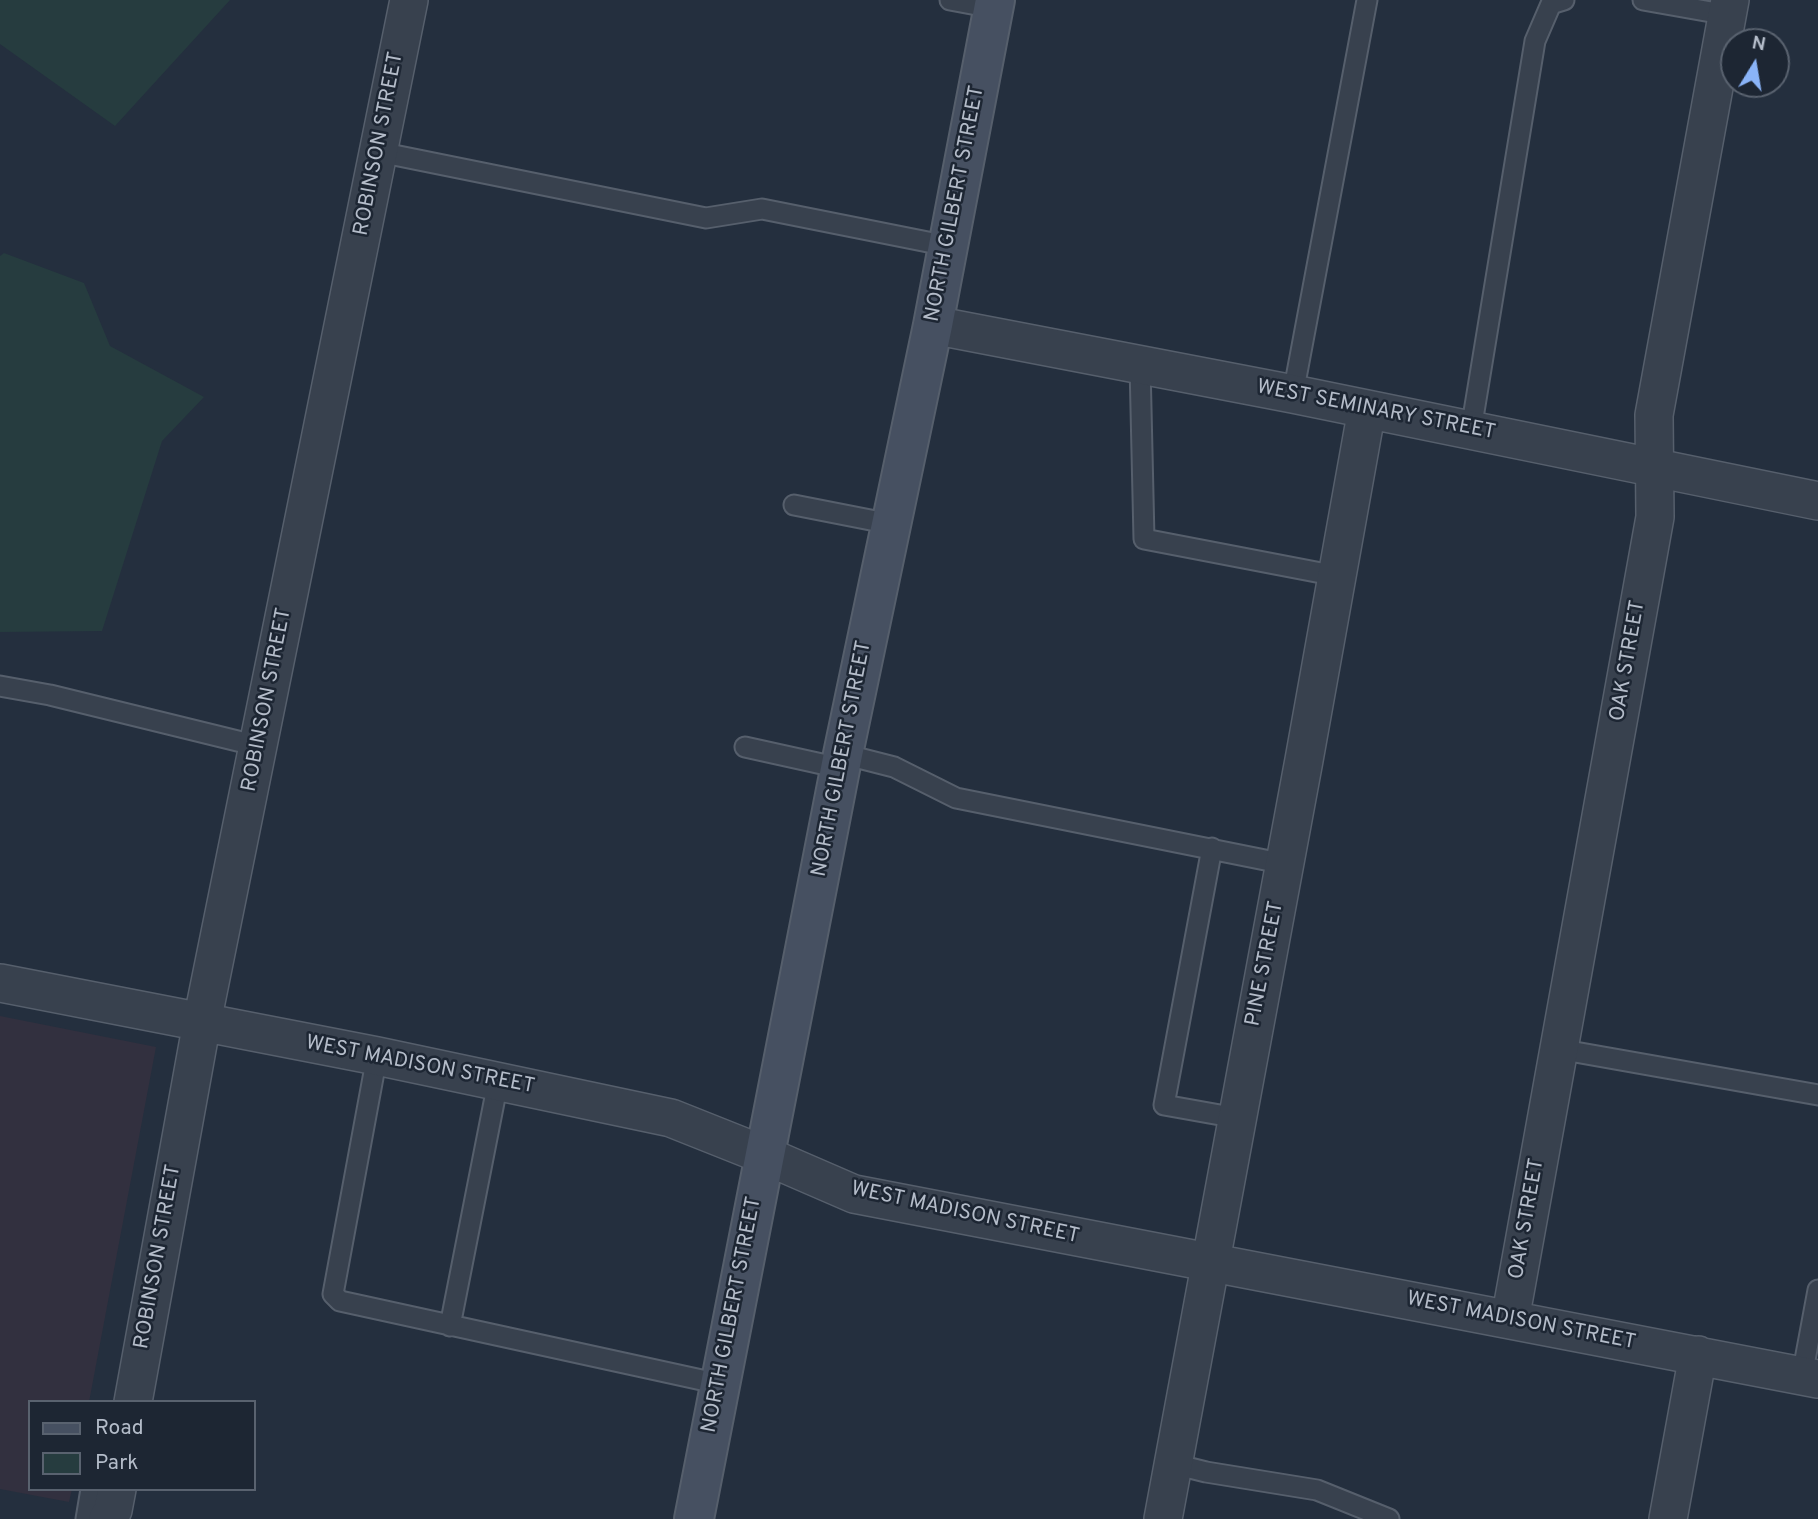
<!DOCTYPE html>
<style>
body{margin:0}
#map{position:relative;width:1818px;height:1519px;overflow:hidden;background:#242f3e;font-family:Overpass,sans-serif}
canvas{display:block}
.legend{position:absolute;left:28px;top:1400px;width:228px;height:91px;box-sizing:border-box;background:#1d2633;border:2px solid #59626f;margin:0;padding:9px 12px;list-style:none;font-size:21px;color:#b4bcc9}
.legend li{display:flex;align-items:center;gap:14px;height:35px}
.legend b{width:35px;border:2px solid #59626f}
.north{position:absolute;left:1720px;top:28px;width:70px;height:70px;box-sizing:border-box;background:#1d2633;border:2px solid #59626f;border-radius:50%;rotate:11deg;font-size:19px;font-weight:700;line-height:28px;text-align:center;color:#b4bcc9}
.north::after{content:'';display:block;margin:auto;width:24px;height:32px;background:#8ab4f8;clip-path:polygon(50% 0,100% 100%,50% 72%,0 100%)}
</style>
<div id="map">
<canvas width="1818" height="1519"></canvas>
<ul class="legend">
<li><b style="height:9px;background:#465061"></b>Road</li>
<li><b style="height:19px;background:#263c3f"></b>Park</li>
</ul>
<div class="north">N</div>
</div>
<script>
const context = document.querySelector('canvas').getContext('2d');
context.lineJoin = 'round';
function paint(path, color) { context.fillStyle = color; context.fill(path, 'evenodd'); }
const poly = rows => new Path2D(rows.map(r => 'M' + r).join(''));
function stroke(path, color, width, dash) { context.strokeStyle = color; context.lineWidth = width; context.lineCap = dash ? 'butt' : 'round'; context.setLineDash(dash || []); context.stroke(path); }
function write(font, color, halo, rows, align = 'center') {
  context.font = font + ' Overpass,sans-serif'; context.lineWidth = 5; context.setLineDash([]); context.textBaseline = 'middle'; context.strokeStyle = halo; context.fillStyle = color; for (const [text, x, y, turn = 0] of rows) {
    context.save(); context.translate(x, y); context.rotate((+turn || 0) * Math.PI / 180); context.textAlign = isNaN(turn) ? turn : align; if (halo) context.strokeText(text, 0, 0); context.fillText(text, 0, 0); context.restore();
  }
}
const medical = poly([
 [0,1016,156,1047,89,1402,30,1402,30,1489,72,1489,69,1502,0,1489]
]);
const green = poly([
 [0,0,230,0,115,126,0,44],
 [4,253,84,283,110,346,204,397,162,441,102,631,0,632,0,256]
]);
const lane = poly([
 [950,0,993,8],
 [1643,0,1728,15],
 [379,152,706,218,762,209,948,246],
 [1140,365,1144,539,1337,576],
 [1293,394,1367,0],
 [1471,430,1535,41,1551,4,1564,0],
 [794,505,891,524],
 [0,686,50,695,258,746],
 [745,747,840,768],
 [843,754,894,767,956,798,1285,864],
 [1212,848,1164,1105,1237,1118],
 [1558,1049,1818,1095],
 [377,1056,333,1294,340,1301,720,1384],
 [450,1326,498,1082],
 [1802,1376,1818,1290],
 [1174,1464,1206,1472,1317,1490,1389,1519],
 [86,1519,91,1489]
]);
const street = poly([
 [933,325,1293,394,1818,501],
 [0,983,377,1056,671,1118,764,1155,854,1194,1818,1379],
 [1510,1320,1655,517,1654,415,1730,0],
 [133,1402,202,1022,409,0],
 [108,1519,113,1510,117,1489],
 [1163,1519,1304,760,1367,409],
 [1668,1519,1698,1355]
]);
const secondary = poly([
 [694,1519,843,754,933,325,995,0]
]);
const streetNames = [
 ["ROBINSON STREET",380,144,-79],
 ["NORTH GILBERT STREET",956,204,-79],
 ["WEST SEMINARY STREET",1376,411,11],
 ["OAK STREET",1629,661,-80],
 ["ROBINSON STREET",268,700,-79],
 ["NORTH GILBERT STREET",843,759,-79],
 ["PINE STREET",1266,964,-79],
 ["WEST MADISON STREET",420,1066,11],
 ["WEST MADISON STREET",965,1214,12],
 ["OAK STREET",1528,1219,-80],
 ["ROBINSON STREET",159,1257,-80],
 ["NORTH GILBERT STREET",733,1315,-79],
 ["WEST MADISON STREET",1521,1322,11]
];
paint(medical, '#32303f');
paint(green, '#263c3f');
stroke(lane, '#565f6c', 23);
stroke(street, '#565f6c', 40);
stroke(secondary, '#565f6c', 42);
stroke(lane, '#38414e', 19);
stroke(street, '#38414e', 37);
stroke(secondary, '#465061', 38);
write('21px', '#b4bcc9', '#1d2633', streetNames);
</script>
